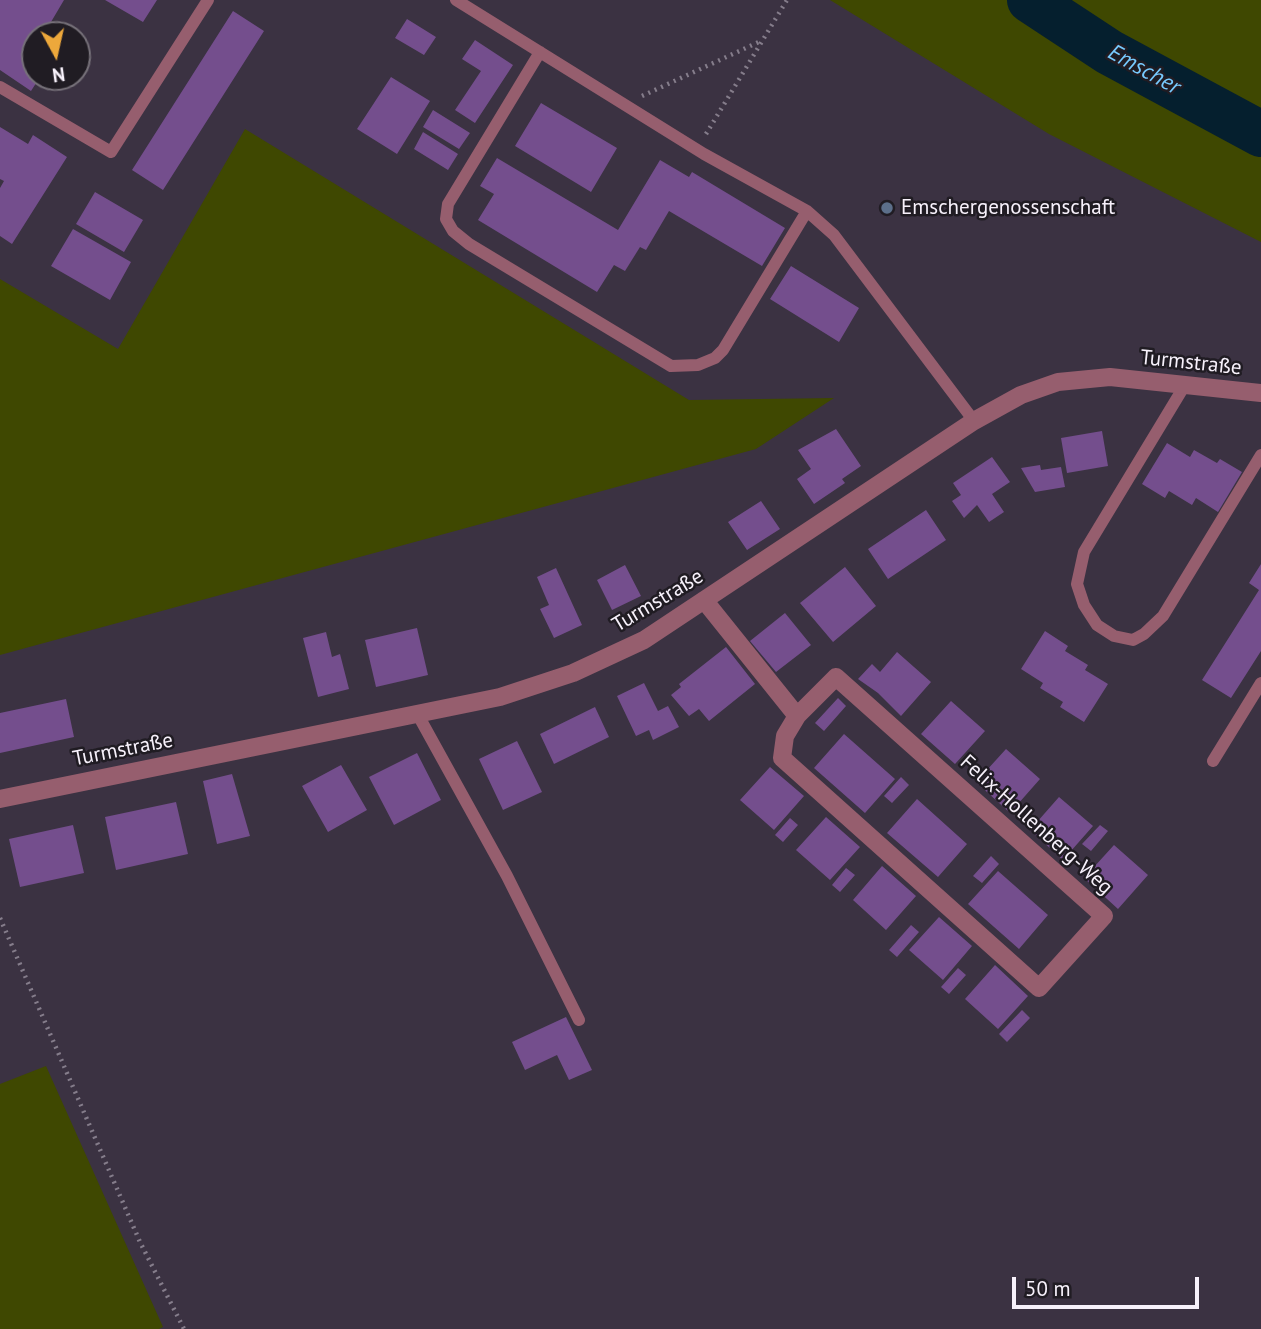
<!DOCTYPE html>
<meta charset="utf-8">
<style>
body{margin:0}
#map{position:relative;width:1261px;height:1329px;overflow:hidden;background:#3b3242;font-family:"PT Sans",sans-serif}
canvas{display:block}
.north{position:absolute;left:21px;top:21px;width:70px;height:70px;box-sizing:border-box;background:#201c23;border:2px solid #767179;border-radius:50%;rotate:172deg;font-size:19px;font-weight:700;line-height:28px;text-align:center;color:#f7f1fb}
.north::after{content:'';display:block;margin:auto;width:24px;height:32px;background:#eda83b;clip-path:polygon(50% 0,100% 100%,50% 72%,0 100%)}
.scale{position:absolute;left:1012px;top:1277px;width:187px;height:32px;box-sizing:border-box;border:4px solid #f7f1fb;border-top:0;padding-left:9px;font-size:21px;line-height:24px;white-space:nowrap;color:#f7f1fb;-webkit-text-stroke:5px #201c23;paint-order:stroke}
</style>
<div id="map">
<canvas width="1261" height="1329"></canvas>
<div class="north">N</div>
<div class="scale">50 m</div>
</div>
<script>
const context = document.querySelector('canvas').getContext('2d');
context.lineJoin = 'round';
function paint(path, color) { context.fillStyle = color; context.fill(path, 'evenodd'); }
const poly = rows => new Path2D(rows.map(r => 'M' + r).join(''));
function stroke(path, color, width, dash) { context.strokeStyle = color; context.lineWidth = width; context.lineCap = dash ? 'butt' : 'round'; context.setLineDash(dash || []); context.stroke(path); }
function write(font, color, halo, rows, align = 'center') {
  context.font = font + ' "PT Sans",sans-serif'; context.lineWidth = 5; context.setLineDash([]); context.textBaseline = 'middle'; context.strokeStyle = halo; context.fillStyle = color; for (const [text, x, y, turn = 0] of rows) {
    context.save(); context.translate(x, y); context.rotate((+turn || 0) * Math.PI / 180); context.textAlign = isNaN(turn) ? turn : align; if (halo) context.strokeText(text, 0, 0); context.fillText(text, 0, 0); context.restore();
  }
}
const green = poly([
 [830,0,1261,0,1261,242,1049,134],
 [245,129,689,400,834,398,756,449,0,655,0,279,118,349],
 [46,1066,163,1327,159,1329,0,1329,0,1084]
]);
const river = poly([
 [1030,0,1109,52,1261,134]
]);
const building = poly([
 [0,0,64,0,51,22,69,31,67,35,35,35,35,77,40,77,31,91,0,70],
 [105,0,157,0,143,22],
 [233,11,264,31,163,190,132,170],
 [407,19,436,37,424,55,395,38],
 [475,40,513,65,475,123,455,110,481,71,462,59],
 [391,77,430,101,397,154,357,129],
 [541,103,617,148,591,192,515,146],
 [433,110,470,133,459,149,423,127],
 [0,127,28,144,33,135,67,157,12,244,0,236,0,188,4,181,0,179],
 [423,132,458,154,448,170,414,149],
 [497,158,618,230,660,160,689,177,692,172,785,228,762,266,669,211,646,250,640,247,625,271,614,265,597,292,478,220,494,194,480,186],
 [95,192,143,220,124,252,76,224],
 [73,229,131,262,110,300,51,266],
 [791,266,859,308,839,342,770,299],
 [836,429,861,466,842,479,845,483,814,504,797,479,811,469,798,450],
 [1102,431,1108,466,1067,473,1061,438],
 [1167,443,1190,457,1194,450,1217,463,1220,459,1242,472,1218,512,1196,498,1192,505,1169,491,1165,498,1142,484],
 [992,457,1010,482,992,494,1004,512,989,522,977,505,964,518,952,501,961,495,953,483],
 [1040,465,1041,470,1061,467,1065,487,1035,492,1021,468],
 [761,501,780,529,747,550,728,522],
 [926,510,946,540,888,579,868,549],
 [1261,564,1261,651,1231,698,1202,680,1259,590,1249,583],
 [625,565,641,596,612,610,597,580],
 [845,567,876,606,833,642,800,603],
 [556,568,582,625,554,638,540,609,549,605,537,577],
 [785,613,811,645,776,672,750,641],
 [417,628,428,675,376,687,365,640],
 [1045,631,1068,646,1065,651,1088,665,1085,670,1108,684,1084,722,1060,707,1063,702,1040,688,1043,683,1021,669],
 [326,632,332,657,340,654,349,689,318,697,303,638],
 [726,647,755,684,709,721,699,709,689,716,671,695,681,687,679,684],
 [897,652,931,682,901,716,878,693,858,679,872,664,880,672],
 [644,683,658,711,668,706,679,727,653,740,649,730,636,736,617,696],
 [838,698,846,706,824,731,815,723],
 [66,699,74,737,0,753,0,713],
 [951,701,985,731,955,764,921,734],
 [595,707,609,737,554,764,540,734],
 [844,734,895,779,865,813,814,768],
 [517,741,542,792,503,810,479,759],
 [1006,749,1040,779,1010,813,976,782],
 [417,753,441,800,394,825,369,777],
 [341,765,367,810,328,832,302,786],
 [770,767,804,796,774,830,740,800],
 [232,774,250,836,217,844,203,781],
 [901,777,909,785,892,803,884,796],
 [1059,797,1093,826,1063,860,1030,830],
 [917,799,967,844,938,877,887,833],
 [176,802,188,854,116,870,105,817],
 [826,817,860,847,830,880,796,850],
 [790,818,798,825,783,842,775,835],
 [73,825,84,873,20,887,9,839],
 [1100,825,1108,831,1091,851,1082,844],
 [1114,845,1148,875,1118,909,1084,878],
 [991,856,999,864,982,883,973,876],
 [882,866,916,896,886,930,853,900],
 [846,868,855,875,840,892,832,885],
 [998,871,1048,915,1019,949,968,904],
 [939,917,972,946,943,980,909,950],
 [911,925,919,932,897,957,889,950],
 [995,965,1028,996,998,1029,965,999],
 [958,968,966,975,949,994,941,987],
 [1022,1010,1030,1018,1007,1042,999,1034],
 [566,1017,592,1070,569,1080,557,1055,525,1070,512,1042]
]);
const path = poly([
 [642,96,761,41],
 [706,134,787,0],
 [0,918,140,1242,184,1329]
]);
const service = poly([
 [456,0,704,154,807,211,834,235,974,421],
 [540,52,448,204,446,219,453,231,469,244,671,366,698,365,715,358,723,350,807,211],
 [0,87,111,152,208,0],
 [1185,385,1084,552,1077,584,1084,605,1097,625,1114,636,1133,640,1144,634,1163,616,1261,455],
 [418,715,507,876,579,1020],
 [1213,761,1261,683]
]);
const minor = poly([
 [704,600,797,716],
 [836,677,1104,916,1039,988,782,758,785,736,797,716,836,677],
 [0,799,500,697,573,673,644,640,974,421,1021,395,1058,382,1110,377,1261,393]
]);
const markers = [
 [887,208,7,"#5c6f8a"]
];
const poiNames = [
 ["Emschergenossenschaft",901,208]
];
const streetNames = [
 ["Turmstraße",1191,363,6],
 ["Turmstraße",658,601,-31],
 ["Turmstraße",123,750,-11],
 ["Felix-Hollenberg-Weg",1036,825,42]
];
const waterNames = [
 ["Emscher",1144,70,29]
];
paint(green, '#3f4801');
stroke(river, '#051f2e', 46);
paint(building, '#744e8d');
stroke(path, '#857d8b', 4.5, [2, 5]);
stroke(service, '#965e6e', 12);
stroke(minor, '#965e6e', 18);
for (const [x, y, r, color] of markers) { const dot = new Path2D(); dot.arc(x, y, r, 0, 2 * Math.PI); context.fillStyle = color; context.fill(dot); stroke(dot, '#201c23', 2.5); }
write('21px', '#f7f1fb', '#201c23', poiNames, 'left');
write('21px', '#f7f1fb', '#201c23', streetNames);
write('italic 23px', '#77cafe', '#201c23', waterNames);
</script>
